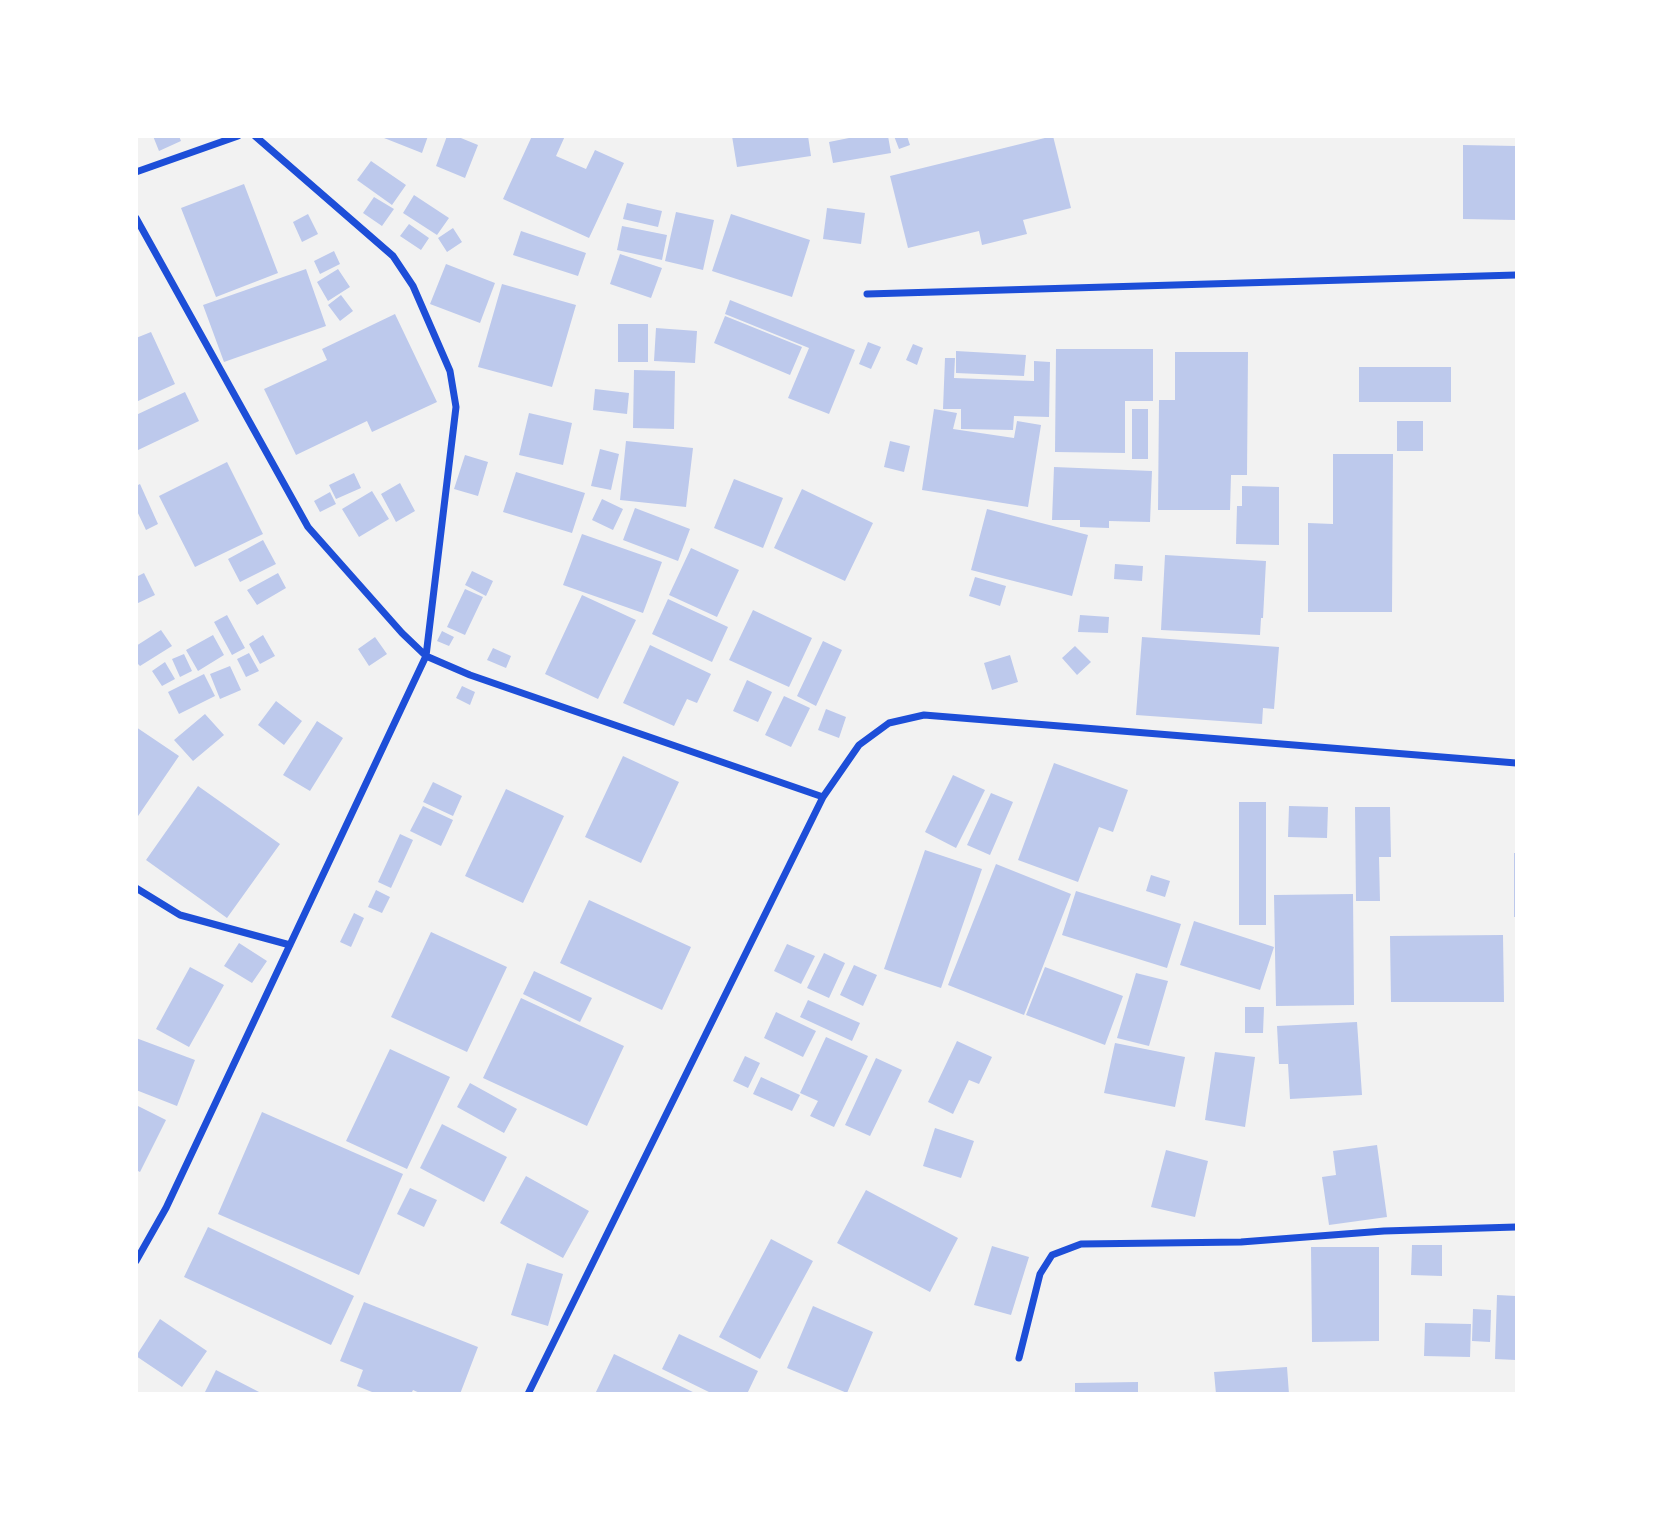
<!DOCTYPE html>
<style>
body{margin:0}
#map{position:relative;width:1653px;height:1530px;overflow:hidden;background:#f2f2f2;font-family:"Fira Sans Condensed",sans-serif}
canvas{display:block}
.frame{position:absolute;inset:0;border:138px solid #fff;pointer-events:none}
</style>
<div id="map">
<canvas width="1653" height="1530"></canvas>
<div class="frame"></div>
</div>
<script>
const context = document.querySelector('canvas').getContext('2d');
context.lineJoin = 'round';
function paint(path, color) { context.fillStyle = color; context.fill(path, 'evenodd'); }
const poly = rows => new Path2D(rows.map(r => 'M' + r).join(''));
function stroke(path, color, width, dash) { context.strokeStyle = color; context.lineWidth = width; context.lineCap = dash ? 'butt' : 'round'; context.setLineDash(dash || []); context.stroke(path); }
const building = poly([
 [153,136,179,136,181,141,159,151],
 [379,136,428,136,422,153],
 [447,136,456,136,478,145,465,178,436,166],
 [532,136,565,136,556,156,586,169,595,150,624,163,589,238,503,199],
 [732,136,808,136,811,156,737,167],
 [859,136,888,136,891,153,833,163,829,142],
 [894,136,907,136,910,145,899,149],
 [1053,136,1071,208,1023,220,1027,234,982,245,979,231,908,248,890,176],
 [1463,145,1516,146,1516,220,1463,219],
 [371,161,406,185,392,205,357,180],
 [244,184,278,273,216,297,181,208],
 [414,195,449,218,437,235,403,213],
 [374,197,394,209,382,226,363,213],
 [627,203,662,211,658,227,623,219],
 [827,208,865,213,861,244,823,239],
 [676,212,714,220,703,270,665,261],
 [308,214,318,234,302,242,293,222],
 [731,214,810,240,792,297,712,271],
 [409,224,429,238,421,250,400,236],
 [622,226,667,235,662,260,617,250],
 [453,228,462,242,447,252,438,238],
 [521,231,586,253,578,276,513,255],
 [334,251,340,264,320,274,314,261],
 [620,254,662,268,651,298,610,284],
 [446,264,495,283,480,323,430,304],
 [306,269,326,326,224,362,203,305],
 [338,269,350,287,328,301,317,282],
 [502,284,576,305,552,387,478,367],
 [341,295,353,311,340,321,328,305],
 [730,300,855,350,829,414,788,398,809,348,725,314],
 [395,314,437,402,372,432,367,421,296,455,264,389,327,360,322,349],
 [725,316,802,347,790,375,714,343],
 [618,324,648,324,648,362,618,362],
 [656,328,697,331,695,363,654,361],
 [151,332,175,384,136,402,136,338],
 [868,342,881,347,871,369,859,364],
 [913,344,923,348,917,365,906,360],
 [1056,349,1153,349,1153,401,1125,401,1125,453,1055,452],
 [956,351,1026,355,1024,376,956,373],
 [1175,352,1248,352,1247,475,1231,475,1230,510,1158,510,1159,400,1175,400],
 [945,358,955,358,954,378,1034,381,1034,361,1050,362,1049,417,1014,416,1013,430,961,429,961,409,943,409],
 [1359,367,1451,367,1451,402,1359,402],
 [634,370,675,371,674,429,633,428],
 [595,389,629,393,627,414,593,410],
 [185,392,199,421,136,451,136,415],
 [934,409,957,413,953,429,1014,438,1017,421,1041,425,1028,507,922,490],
 [1132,409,1148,409,1148,459,1132,459],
 [529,413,572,423,563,465,519,455],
 [1397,421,1423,421,1423,451,1397,451],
 [626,441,693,448,686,507,620,500],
 [890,441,910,446,904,472,884,467],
 [600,449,619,454,611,490,591,486],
 [1333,454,1393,454,1392,612,1308,612,1308,523,1333,524],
 [465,455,488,462,478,496,454,489],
 [227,462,263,534,195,567,159,496],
 [1054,467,1152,471,1150,522,1109,521,1109,528,1080,527,1080,520,1052,520],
 [516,472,585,493,572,533,503,512],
 [354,473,361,488,336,499,329,485],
 [734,479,783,498,763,548,714,528],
 [400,483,415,511,396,522,381,494],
 [140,484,158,524,146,530,136,509,136,486],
 [1242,486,1279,487,1279,545,1236,544,1237,506,1242,506],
 [802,489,873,523,845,581,774,548],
 [372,491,389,519,359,537,342,509],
 [330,492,336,504,320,512,314,501],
 [602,499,623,509,613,530,592,520],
 [635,508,690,529,678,561,623,540],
 [987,509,1088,535,1072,596,971,570],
 [582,534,662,562,643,613,563,585],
 [263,540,276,564,240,582,228,559],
 [691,548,739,570,717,617,669,595],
 [1165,555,1266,561,1263,618,1261,618,1260,635,1161,630],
 [1115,564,1143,566,1142,581,1114,579],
 [472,571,493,581,486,596,465,585],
 [144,573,155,595,136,604,136,577],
 [278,573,286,588,257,605,247,590],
 [975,577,1006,586,1000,606,969,596],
 [465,589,483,597,465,635,447,627],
 [582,595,636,620,598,699,545,674],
 [668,599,728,627,712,662,652,634],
 [753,610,812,638,789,687,729,660],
 [227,615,245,648,232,655,214,622],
 [1080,615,1109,617,1108,633,1078,632],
 [161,630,172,646,140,666,136,662,136,646],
 [442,631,454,637,449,646,437,641],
 [213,635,224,655,198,671,186,650],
 [263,635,275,656,260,664,249,644],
 [375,637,387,654,369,666,358,649],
 [1142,637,1279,647,1274,709,1263,708,1262,724,1136,715],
 [823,641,842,650,816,706,797,696],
 [650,645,711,674,697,703,687,699,674,726,623,703],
 [1075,646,1091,662,1077,675,1062,658],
 [493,648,511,656,506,668,487,660],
 [249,653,259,671,246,677,237,659],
 [184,654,192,671,180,677,172,659],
 [1010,655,1018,682,992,690,984,663],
 [165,662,175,679,162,686,152,671],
 [230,666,241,690,220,699,210,674],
 [204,674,215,696,179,714,168,692],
 [747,680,772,692,758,722,733,711],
 [462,686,475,692,470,705,456,698],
 [784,696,810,708,791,747,765,735],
 [276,701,302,721,284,745,258,725],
 [826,709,846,717,839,738,818,730],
 [205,714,224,735,193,761,174,740],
 [317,721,343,738,310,791,283,775],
 [136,727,179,756,136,819],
 [623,756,679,782,641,863,585,837],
 [1054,763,1128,790,1113,832,1099,827,1078,882,1018,860],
 [953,775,985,790,956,848,925,832],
 [433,782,462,796,453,816,423,802],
 [198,786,280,844,227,918,146,860],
 [506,789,564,816,523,903,465,876],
 [991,793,1013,802,990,855,967,845],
 [1239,802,1266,802,1266,925,1239,925],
 [423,806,453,820,441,846,410,831],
 [1289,806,1328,807,1327,838,1288,837],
 [1355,807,1390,807,1391,857,1379,857,1380,901,1356,901],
 [400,834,413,840,391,888,378,882],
 [925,850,982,869,941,988,884,969],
 [1514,853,1516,853,1516,917,1514,917],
 [996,864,1071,894,1024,1015,948,985],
 [1151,875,1170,881,1165,897,1146,891],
 [376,890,390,897,382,913,368,907],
 [1076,891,1181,924,1167,968,1062,935],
 [1353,894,1354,1005,1276,1006,1274,895],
 [589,900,691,947,662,1010,560,963],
 [354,913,364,918,351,947,340,942],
 [1194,921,1274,947,1260,990,1180,965],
 [431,932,507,967,467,1052,391,1017],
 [1503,935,1504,1002,1391,1002,1390,936],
 [239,943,267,961,252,983,224,966],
 [787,944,815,956,801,984,774,971],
 [824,953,845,963,829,998,807,988],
 [854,965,877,975,863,1006,840,995],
 [190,967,224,985,189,1047,156,1029],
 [1045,967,1123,996,1105,1045,1026,1015],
 [534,971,592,998,580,1022,523,994],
 [1136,973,1168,981,1149,1046,1117,1038],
 [521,998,624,1046,587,1126,483,1078],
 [808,1000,860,1023,852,1041,800,1017],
 [1245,1007,1264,1007,1263,1033,1245,1033],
 [776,1012,816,1031,803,1057,764,1038],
 [1357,1022,1362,1095,1290,1099,1288,1064,1279,1064,1277,1026],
 [826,1037,868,1056,834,1127,810,1116,818,1101,800,1093],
 [136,1038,195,1060,177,1106,136,1090],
 [957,1041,992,1057,979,1084,969,1080,953,1114,928,1102],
 [1115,1043,1185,1057,1175,1107,1104,1093],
 [390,1049,450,1077,407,1169,346,1141],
 [1215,1052,1255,1057,1245,1127,1205,1120],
 [745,1056,760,1063,748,1088,733,1081],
 [876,1058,902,1070,870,1136,845,1125],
 [761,1077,800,1095,792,1111,753,1094],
 [470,1083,517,1109,504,1133,457,1107],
 [136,1105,166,1120,140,1172,136,1170],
 [262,1112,403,1174,359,1275,218,1214],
 [442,1124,507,1157,484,1202,420,1168],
 [935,1128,974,1141,961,1178,923,1166],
 [1377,1145,1387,1217,1329,1225,1322,1177,1336,1175,1333,1151],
 [1166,1150,1208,1161,1195,1217,1151,1207],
 [526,1176,589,1211,563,1258,500,1223],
 [410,1188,437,1200,424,1227,397,1214],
 [866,1190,958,1238,930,1292,837,1243],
 [208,1227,354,1296,331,1345,184,1277],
 [771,1239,813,1261,760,1359,719,1337],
 [1412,1245,1442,1245,1442,1276,1411,1275],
 [992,1246,1029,1257,1011,1315,974,1305],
 [1311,1247,1379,1247,1379,1341,1312,1342],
 [527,1263,563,1274,548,1326,511,1315],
 [1497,1295,1516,1296,1516,1360,1495,1359],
 [364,1302,478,1347,460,1394,422,1394,413,1390,411,1394,377,1394,357,1386,363,1370,340,1361],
 [813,1306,873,1332,847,1393,787,1368],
 [1473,1309,1491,1310,1490,1342,1472,1341],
 [160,1319,207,1351,182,1387,136,1356],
 [1425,1323,1471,1324,1470,1357,1424,1356],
 [679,1334,758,1371,747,1394,713,1394,662,1369],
 [614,1354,697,1394,595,1394],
 [1287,1367,1289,1394,1216,1394,1214,1372],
 [216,1370,263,1394,204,1394],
 [1138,1382,1138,1394,1075,1394,1075,1383]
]);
const minor = poly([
 [136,172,238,136],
 [136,218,308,527,402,633,426,656,470,675,823,797],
 [867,294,1516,275],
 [136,888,180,915,290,945],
 [136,1261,166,1208,426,656,456,407,450,371,413,286,393,256,255,136],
 [1019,1358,1040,1274,1052,1255,1081,1244,1241,1242,1384,1231,1516,1227],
 [528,1394,823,797,859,745,889,723,924,715,1516,763]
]);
paint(building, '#bdc9ec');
stroke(minor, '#1d4ed8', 7);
</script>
